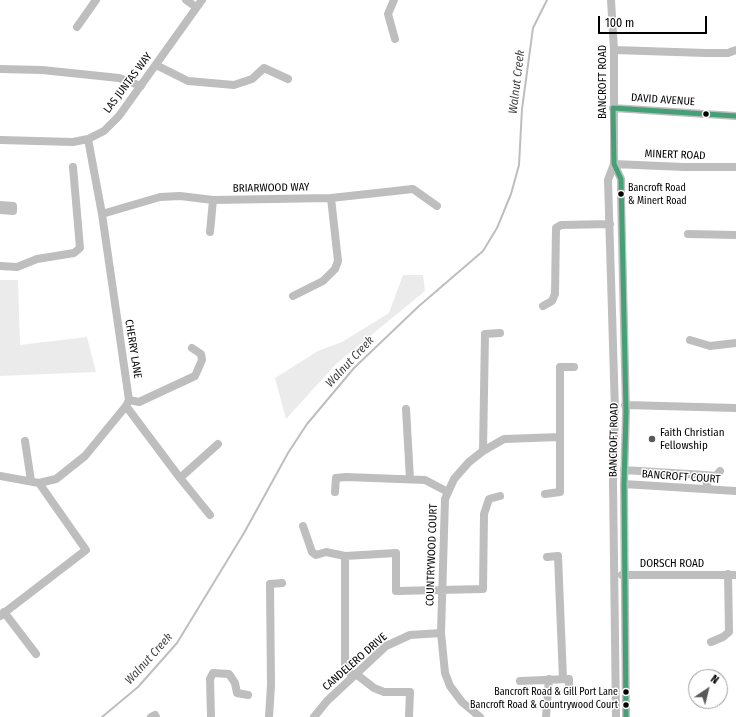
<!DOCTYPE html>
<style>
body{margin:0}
#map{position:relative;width:736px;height:717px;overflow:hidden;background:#fff;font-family:"Fira Sans Condensed",sans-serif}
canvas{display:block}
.north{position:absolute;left:688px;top:669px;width:40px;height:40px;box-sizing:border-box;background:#fff;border:1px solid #999;border-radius:50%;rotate:35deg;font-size:11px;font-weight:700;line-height:16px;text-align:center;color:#000}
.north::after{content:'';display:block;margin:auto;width:14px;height:18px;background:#595959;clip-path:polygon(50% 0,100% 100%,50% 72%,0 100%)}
.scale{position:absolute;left:598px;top:16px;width:109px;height:18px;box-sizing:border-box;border:2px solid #000;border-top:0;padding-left:5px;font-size:12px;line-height:14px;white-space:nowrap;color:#000;-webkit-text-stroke:3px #fff;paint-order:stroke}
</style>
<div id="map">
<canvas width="736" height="717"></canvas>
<div class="north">N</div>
<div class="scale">100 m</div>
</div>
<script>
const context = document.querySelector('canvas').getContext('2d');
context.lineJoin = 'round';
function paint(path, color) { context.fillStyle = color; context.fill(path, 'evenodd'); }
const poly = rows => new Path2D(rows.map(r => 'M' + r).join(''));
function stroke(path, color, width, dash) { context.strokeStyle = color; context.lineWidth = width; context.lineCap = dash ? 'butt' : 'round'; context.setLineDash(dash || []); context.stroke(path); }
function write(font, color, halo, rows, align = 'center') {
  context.font = font + ' "Fira Sans Condensed",sans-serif'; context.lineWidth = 3; context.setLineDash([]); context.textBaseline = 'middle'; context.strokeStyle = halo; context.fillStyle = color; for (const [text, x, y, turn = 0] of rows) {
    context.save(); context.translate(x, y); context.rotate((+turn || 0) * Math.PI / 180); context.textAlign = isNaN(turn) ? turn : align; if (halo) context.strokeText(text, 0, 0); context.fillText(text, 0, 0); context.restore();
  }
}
const green = poly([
 [403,275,423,275,425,291,336,364,286,419,275,378,318,351,342,342,389,313],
 [0,280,18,280,20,345,87,337,96,372,0,376]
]);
const stream = poly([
 [102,717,138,687,177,643,244,533,288,453,307,424,354,368,419,306,483,251,497,228,511,194,519,165,522,109,533,28,547,0]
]);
const minor = poly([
 [186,0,196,7],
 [394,0,388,14,395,39],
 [611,0,614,50,614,164,608,180,615,411,613,482,616,717],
 [77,27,96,0],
 [614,50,706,53,728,53,736,50],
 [156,65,188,81,234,85,252,79,264,68,288,79],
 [0,69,42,70,119,78,141,86],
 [613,108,736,116],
 [0,140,73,142,88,139,104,131,119,116,202,0],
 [614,164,621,179,621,195,626,412,624,484,626,717],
 [614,164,684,167,736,167],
 [0,205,13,206,13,211,0,210],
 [102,214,160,197,180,196,213,200,331,198,413,189,437,206],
 [210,232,213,200],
 [688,234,736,235],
 [0,266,17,267,37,259,74,253,80,248,73,167],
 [293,296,323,281,335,269,338,261,331,198],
 [543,306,552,301,555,294,556,228,561,225,610,224],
 [690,340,710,346,736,343],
 [129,400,139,402,195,376,202,360,201,354,192,348],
 [625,405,736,408],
 [126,406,180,478,210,515],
 [406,409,410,479],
 [25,441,31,481],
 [483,451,485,334,500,333],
 [624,470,705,475],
 [0,476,39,483,56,479,85,456,126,406,129,400,102,214,88,139],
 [180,478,218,444],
 [624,484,736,491],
 [708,489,705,475,716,476,720,471],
 [335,492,336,478,346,477,425,480,448,492],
 [545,494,560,492,560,367,574,367],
 [303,526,312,552,316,555,326,552,345,556,396,553,396,591,483,589,484,514,489,499,500,496],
 [345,556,345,665,353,677],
 [547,557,558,556,563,679],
 [622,575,736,575],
 [4,612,36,654],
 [0,616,86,550,39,483],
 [711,642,723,637,729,632,728,574],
 [356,674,374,688,384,692,410,692,409,717],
 [520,681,569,679,569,691],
 [151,717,155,715,156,717],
 [211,717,210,679,213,673,229,674,235,683,237,693,248,695],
 [269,717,271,685,270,584,282,583],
 [314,717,327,701,386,646,410,635,441,633],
 [480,717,462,702,450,686,445,673,441,633,445,499,454,479,469,462,483,451,504,439,560,437],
 [546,717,549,679]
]);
const bus1 = poly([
 [613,108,614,164,621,179,626,412,624,484,626,717],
 [613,108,736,116]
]);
const markers = [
 [706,114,3.5,"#000"],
 [621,194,3.5,"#000"],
 [652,439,4,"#595959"],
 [626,692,3.5,"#000"],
 [626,705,3.5,"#000"]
];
const busNames = [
 ["Bancroft Road",628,188,"left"],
 ["& Minert Road",628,201,"left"],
 ["Bancroft Road & Gill Port Lane",618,692],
 ["Bancroft Road & Countrywood Court",618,705]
];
const streetNames = [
 ["BANCROFT ROAD",603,82,-90],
 ["LAS JUNTAS WAY",128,83,-53],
 ["DAVID AVENUE",663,100,4],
 ["MINERT ROAD",675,155,2],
 ["BRIARWOOD WAY",271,188,-1],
 ["CHERRY LANE",133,349,81],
 ["BANCROFT ROAD",614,440,-89],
 ["BANCROFT COURT",681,477,4],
 ["COUNTRYWOOD COURT",432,555,-88],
 ["DORSCH ROAD",672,564],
 ["CANDELERO DRIVE",355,662,-41]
];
const poiNames = [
 ["Faith Christian",660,433],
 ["Fellowship",660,446]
];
const waterNames = [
 ["Walnut Creek",517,82,-83],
 ["Walnut Creek",350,362,-47],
 ["Walnut Creek",149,659,-48]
];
paint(green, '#ebebeb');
stroke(stream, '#bebebe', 2);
stroke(minor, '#bebebe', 8);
stroke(bus1, '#46a076', 5);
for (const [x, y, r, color] of markers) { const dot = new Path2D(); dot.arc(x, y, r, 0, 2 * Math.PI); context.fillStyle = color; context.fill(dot); stroke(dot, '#fff', 1.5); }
write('10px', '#000', '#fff', busNames, 'right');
write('11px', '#000', '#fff', streetNames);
write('11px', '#000', '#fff', poiNames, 'left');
write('italic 12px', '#434343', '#fff', waterNames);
</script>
